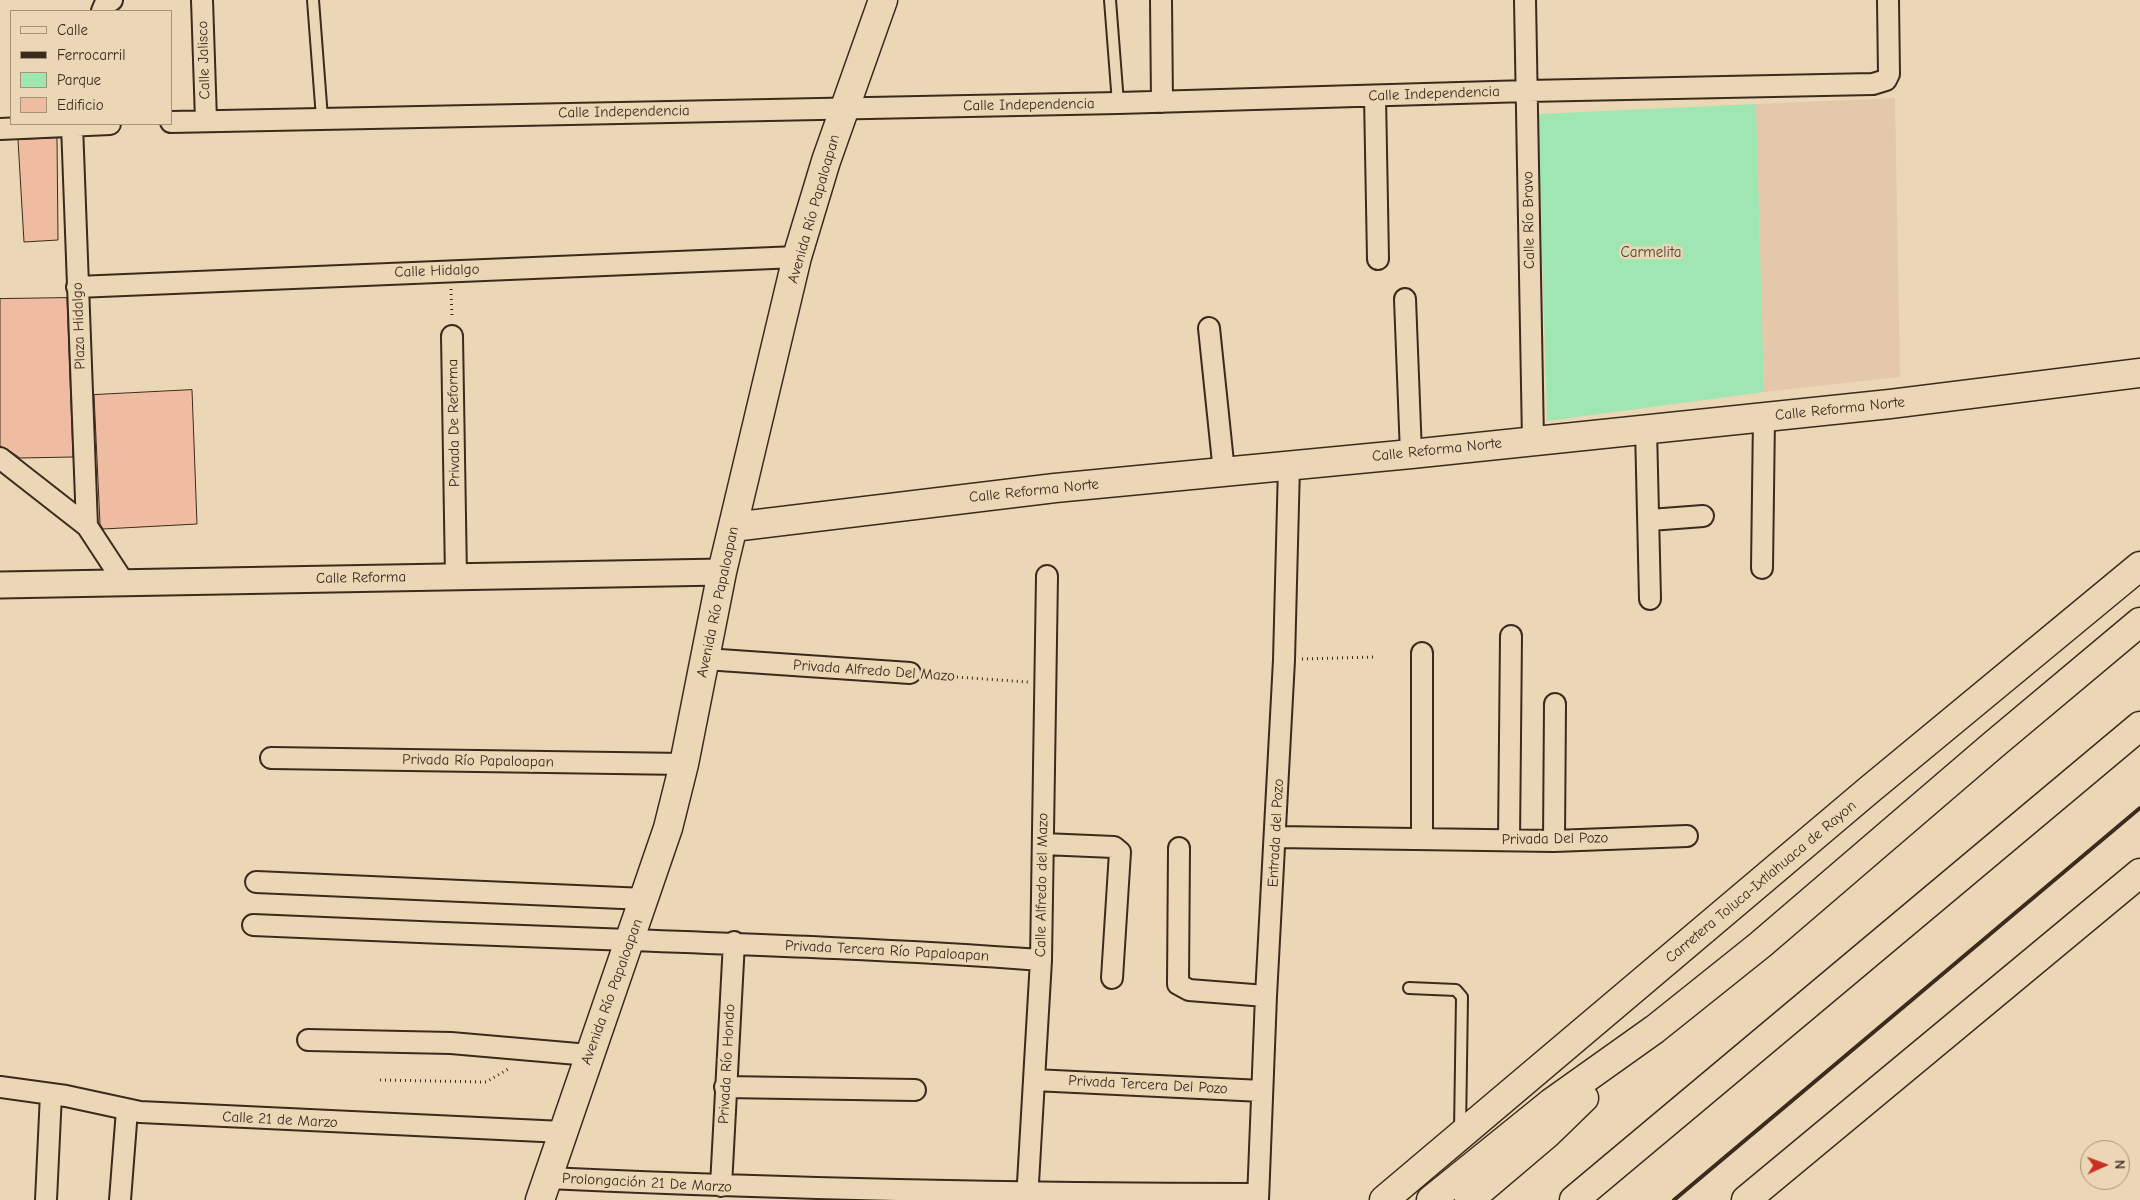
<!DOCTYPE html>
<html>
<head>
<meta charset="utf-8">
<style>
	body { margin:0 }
	#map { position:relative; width:2140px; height:1200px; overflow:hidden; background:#ebd7b5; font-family:"Comic Neue",sans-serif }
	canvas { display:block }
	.legend { position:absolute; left:10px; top:10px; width:162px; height:115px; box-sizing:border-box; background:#ebd7b5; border:1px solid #a59279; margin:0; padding:6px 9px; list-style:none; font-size:15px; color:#3b2a1e }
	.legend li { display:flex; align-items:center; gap:10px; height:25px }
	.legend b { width:25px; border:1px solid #a59279 }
	.north { position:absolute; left:2080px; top:1140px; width:50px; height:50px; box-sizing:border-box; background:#ebd7b5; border:1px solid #a59279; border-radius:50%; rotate:88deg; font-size:14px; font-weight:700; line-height:20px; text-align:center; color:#3b2a1e }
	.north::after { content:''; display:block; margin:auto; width:18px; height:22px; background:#c8321e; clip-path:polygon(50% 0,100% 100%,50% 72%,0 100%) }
</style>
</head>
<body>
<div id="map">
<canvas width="2140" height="1200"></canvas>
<ul class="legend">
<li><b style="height:6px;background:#ebd7b5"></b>Calle</li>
<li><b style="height:6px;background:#3b2a1e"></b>Ferrocarril</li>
<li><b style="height:14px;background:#a0e6b2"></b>Parque</li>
<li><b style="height:14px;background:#efbca1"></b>Edificio</li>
</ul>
<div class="north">N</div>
</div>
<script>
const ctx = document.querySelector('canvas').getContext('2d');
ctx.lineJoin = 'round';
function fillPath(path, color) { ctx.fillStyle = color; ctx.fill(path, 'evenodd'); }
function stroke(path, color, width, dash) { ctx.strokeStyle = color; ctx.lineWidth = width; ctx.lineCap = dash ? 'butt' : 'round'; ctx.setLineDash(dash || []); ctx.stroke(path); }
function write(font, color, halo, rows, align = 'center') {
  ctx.font = font + ' "Comic Neue",sans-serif'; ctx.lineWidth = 5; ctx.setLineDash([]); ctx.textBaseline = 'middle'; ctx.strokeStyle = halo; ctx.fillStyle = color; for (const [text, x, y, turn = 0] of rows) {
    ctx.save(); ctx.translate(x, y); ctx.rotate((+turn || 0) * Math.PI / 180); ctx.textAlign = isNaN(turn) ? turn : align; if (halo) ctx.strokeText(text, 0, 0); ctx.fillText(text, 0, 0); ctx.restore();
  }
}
const built = new Path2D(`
	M 1895,98 L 1900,377 L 1764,392 L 1756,104 Z`);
const green = new Path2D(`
	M 1756,104 L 1764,392 L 1547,421 L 1538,114 Z`);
const building = new Path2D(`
	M 57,138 L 58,240 L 24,242 L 18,140 Z
	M 67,298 L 73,457 L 20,458 L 7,449 L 0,446 L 0,299 Z
	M 192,390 L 197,524 L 103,529 L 100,524 L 94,395 Z`);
const path = new Path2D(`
	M 451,289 L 452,318
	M 1302,659 L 1373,657
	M 927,675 L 1028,682
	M 380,1080 L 486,1082 L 510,1068`);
const service = new Path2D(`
	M 313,0 L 322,118
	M 1110,0 L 1118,103
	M 1409,988 L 1456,990 L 1462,997 L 1460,1131`);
const minor = new Path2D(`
	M 202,0 L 206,120
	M 1161,0 L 1162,102
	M 1525,0 L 1533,440
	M 102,11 L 105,4 L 112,0
	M 1375,96 L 1378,259
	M 171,122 L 1118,103 L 1527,91 L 1873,84 L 1886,80 L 1889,74 L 1888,0
	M 72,125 L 87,526
	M 0,129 L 110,124
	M 77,287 L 797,257
	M 1405,299 L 1411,454
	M 1209,328 L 1224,472
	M 452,336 L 456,577
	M 1646,429 L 1650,599
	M 0,458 L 87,526 L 123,581
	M 1650,520 L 1703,516
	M 1762,568 L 1764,417
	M 1422,653 L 1422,839
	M 705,659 L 910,673
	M 271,758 L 684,764
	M 1276,837 L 1554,841 L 1687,836
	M 1509,840 L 1511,636
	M 1554,841 L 1555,704
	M 1043,844 L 1114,847 L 1120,852 L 1112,978
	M 1179,848 L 1178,984 L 1189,990 L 1266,996
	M 256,882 L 645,899
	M 253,925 C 378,930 504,936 629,940 C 767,945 903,950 1041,960
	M 308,1040 L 451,1043 L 589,1055
	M 1034,1080 L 1262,1091
	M 0,1087 L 66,1096 L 140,1112 L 563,1132
	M 725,1087 L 915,1090
	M 547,1178 C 784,1189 1021,1194 1258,1194
	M 721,1186 L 734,942
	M 46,1200 L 51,1094
	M 120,1200 L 127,1110
	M 1027,1200 L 1041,960 L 1047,576
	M 1258,1200 L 1266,996 L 1284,660 L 1289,466`);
const tertiary = new Path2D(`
	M 0,585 L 722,572`);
const secondary = new Path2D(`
	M 733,527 L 1055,488 L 1411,454 L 1890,404 L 2140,373
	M 540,1200 L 668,828 L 684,764 L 722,572 L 797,257 L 826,161 L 883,0`);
const primary = new Path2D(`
	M 1384,1200 L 1869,790 L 2140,566
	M 1746,1200 L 2140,873`);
const trunk = new Path2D(`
	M 1431,1200 L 1551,1103 L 1655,1029 L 1760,945 L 1992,746 L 2140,622
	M 1469,1200 L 1548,1133 L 1584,1098
	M 1574,1200 L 2140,726`);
const rail = new Path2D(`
	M 1674,1200 L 2140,808`);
const streetNames = [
	["Calle Jalisco",204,60,-92],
	["Calle Independencia",1434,94,-2],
	["Calle Independencia",1029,105,-1],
	["Calle Independencia",624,112,-1],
	["Avenida Río Papaloapan",814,209,-74],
	["Calle Río Bravo",1529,220,-91],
	["Calle Hidalgo",437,271,-2],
	["Plaza Hidalgo",79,326,-92],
	["Calle Reforma Norte",1840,409,-6],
	["Privada De Reforma",454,423,-91],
	["Calle Reforma Norte",1437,450,-6],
	["Calle Reforma Norte",1034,491,-6],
	["Calle Reforma",361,578,-1],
	["Avenida Río Papaloapan",718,602,-78],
	["Privada Alfredo Del Mazo",874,671,4],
	["Privada Río Papaloapan",478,761,1],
	["Entrada del Pozo",1276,833,-87],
	["Privada Del Pozo",1555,839,-1],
	["Carretera Toluca-Ixtlahuaca de Rayon",1761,882,-40],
	["Calle Alfredo del Mazo",1042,885,-89],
	["Privada Tercera Río Papaloapan",887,951,3],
	["Avenida Río Papaloapan",612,992,-70],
	["Privada Río Hondo",727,1064,-87],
	["Privada Tercera Del Pozo",1148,1085,3],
	["Calle 21 de Marzo",280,1120,3],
	["Prolongación 21 De Marzo",647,1183,3]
];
const parkNames = [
	["Carmelita",1651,253]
];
fillPath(built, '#e5c8a9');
fillPath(green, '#a0e6b2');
fillPath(building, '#efbca1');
stroke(building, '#3b2a1e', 1);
stroke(service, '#3b2a1e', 14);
stroke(minor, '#3b2a1e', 24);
stroke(tertiary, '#3b2a1e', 29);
stroke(secondary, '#3b2a1e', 31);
stroke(primary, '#3b2a1e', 31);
stroke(trunk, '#3b2a1e', 31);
stroke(path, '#3b2a1e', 3, [1, 4]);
stroke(service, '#ebd7b5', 10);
stroke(minor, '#ebd7b5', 20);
stroke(tertiary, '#ebd7b5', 25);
stroke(secondary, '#ebd7b5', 28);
stroke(primary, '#ebd7b5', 28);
stroke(trunk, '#ebd7b5', 28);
stroke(rail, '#3b2a1e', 4);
write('15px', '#3b2a1e', '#ebd7b5', streetNames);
write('15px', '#4a4634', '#ebd7b5', parkNames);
</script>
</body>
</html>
